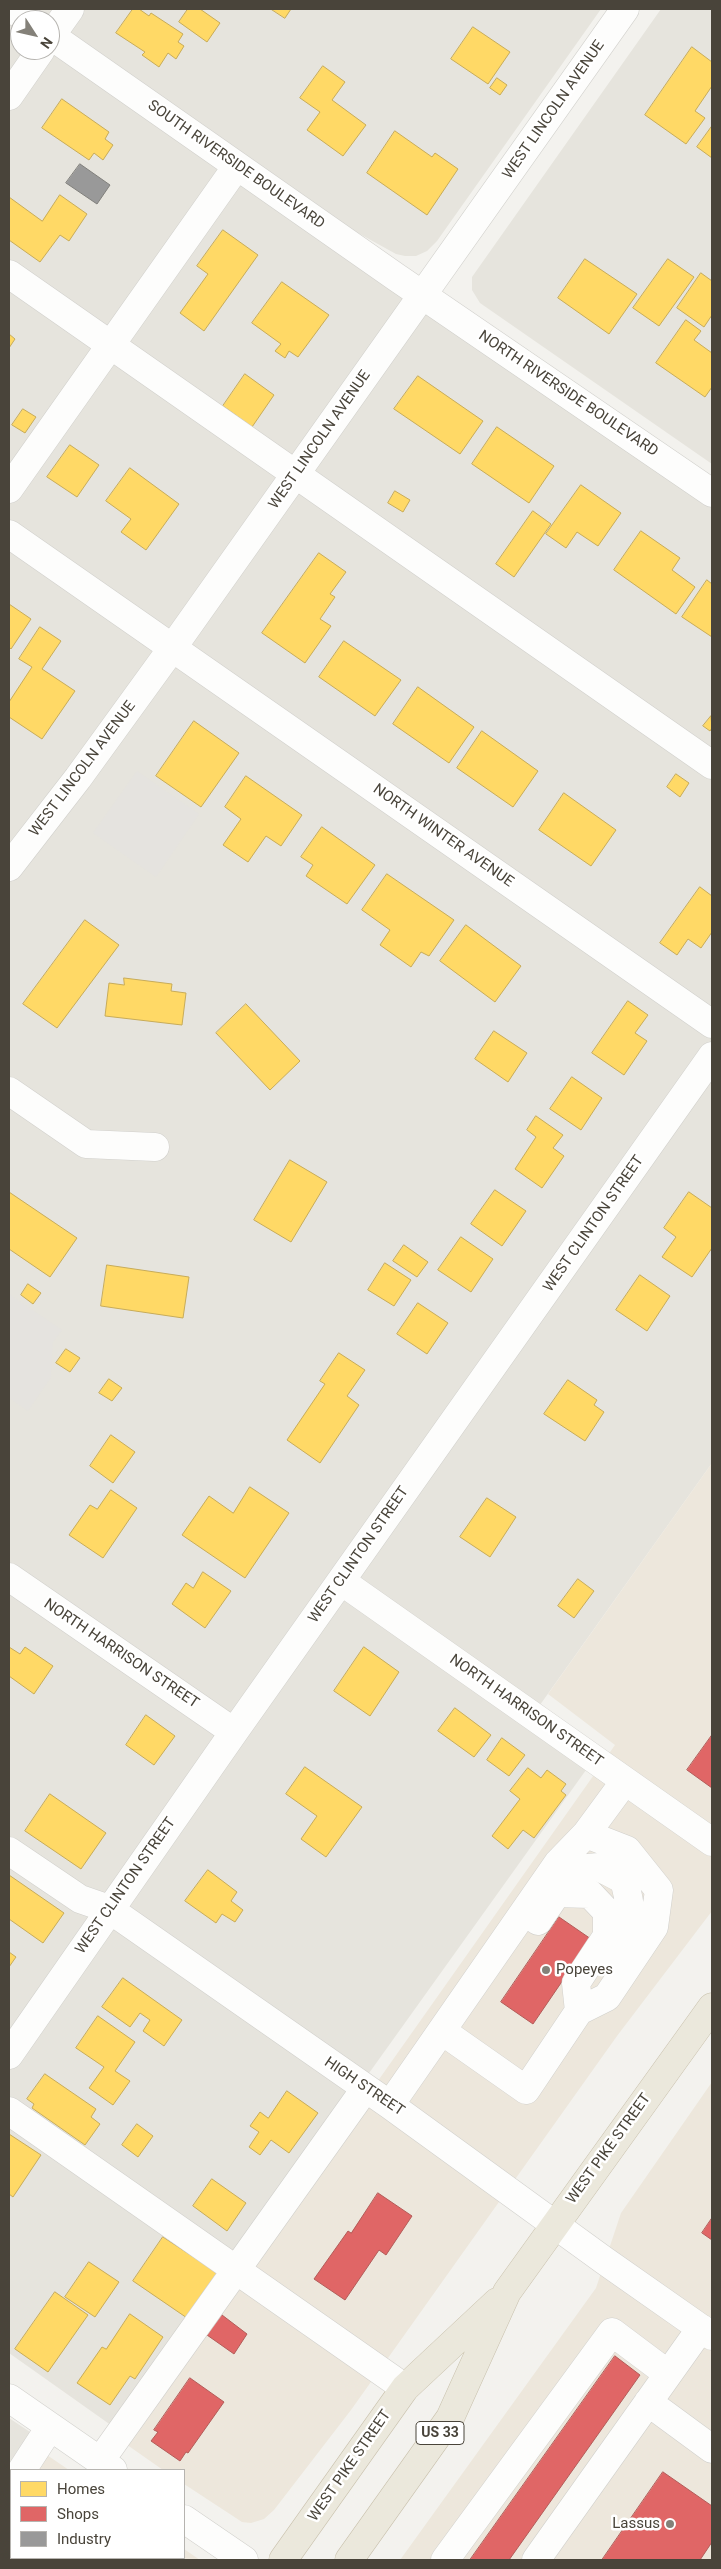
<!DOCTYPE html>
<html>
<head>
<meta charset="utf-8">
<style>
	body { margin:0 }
	#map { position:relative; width:721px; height:2569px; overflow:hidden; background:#f3f2ee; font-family:Roboto,sans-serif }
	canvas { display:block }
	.frame { position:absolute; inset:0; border:10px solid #49443a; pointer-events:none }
	.legend { position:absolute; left:10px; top:2469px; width:175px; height:90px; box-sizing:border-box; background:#fff; border:1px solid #b6b4b0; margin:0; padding:6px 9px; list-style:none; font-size:15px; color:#49443a }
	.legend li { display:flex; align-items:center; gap:10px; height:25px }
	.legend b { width:25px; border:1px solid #b6b4b0 }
	.north { position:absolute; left:10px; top:10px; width:50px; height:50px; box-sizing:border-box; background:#fff; border:1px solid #b6b4b0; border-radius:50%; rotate:125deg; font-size:14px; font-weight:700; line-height:20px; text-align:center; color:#49443a }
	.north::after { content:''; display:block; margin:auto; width:18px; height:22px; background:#848179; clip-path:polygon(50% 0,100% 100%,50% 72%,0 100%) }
</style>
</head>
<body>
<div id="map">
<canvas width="721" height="2569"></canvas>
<div class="frame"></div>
<ul class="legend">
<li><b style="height:14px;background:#ffd966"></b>Homes</li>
<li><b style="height:14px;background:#e06666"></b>Shops</li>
<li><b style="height:14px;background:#999"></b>Industry</li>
</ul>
<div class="north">N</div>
</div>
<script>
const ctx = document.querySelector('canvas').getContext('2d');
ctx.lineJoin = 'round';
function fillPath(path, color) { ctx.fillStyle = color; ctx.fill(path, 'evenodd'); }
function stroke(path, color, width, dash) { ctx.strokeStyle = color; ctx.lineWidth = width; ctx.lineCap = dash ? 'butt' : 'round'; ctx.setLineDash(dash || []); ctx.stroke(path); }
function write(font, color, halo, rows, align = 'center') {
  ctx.font = font + ' Roboto,sans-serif'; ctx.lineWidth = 5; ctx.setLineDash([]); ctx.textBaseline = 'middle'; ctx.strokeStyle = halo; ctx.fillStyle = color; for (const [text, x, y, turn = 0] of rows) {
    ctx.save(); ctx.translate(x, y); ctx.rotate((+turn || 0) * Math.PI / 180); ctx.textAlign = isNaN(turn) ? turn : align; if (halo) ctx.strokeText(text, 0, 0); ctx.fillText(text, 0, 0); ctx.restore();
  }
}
const residential = new Path2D(`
	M 9,9 L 20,20 L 20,50 L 50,50 L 712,495 L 712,1463 L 525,1726 L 586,1770 L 115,2428 L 9,2353 Z
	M 13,9 L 601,9 L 437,241 L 427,251 L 416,256 L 405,256 L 396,254 L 237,166 L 50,20 L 29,20 Z
	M 661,9 L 712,9 L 712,464 L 480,303 L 472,290 L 472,277 Z
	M 9,2418 L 33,2434 L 11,2470 L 11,2502 L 9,2506 Z`);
const commercial = new Path2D(`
	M 712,1463 L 712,1911 L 617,2036 L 351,2410 L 274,2510 L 264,2519 L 251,2523 L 242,2522 L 184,2484 L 184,2470 L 163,2470 L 123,2442 L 615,1745 L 548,1694 Z
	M 712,2082 L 712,2560 L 400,2560 L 596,2288 L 621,2213 Z
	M 44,2453 L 69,2470 L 33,2470 Z
	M 11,2502 L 11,2558 L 184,2558 L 184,2549 L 200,2560 L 9,2560 L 9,2506 Z`);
const parking = new Path2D(`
	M 137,771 L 199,814 L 156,877 L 93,833 Z
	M 9,1294 L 62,1330 L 53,1342 L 51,1377 L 28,1411 L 9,1398 Z`);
const homes = new Path2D(`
	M 133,9 L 139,9 L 149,16 L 151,13 L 183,34 L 178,42 L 184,46 L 176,59 L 168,53 L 159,67 L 142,55 L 145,52 L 116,33 Z
	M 188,9 L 200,9 L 220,23 L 207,42 L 179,22 Z
	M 271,9 L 291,9 L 285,18 Z
	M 473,27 L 510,52 L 488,84 L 451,59 Z
	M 692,47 L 712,62 L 712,86 L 695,111 L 705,118 L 686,144 L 645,115 Z
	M 323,66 L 345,82 L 332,100 L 366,125 L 343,156 L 307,130 L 320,112 L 300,98 Z
	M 497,78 L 507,85 L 500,95 L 490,88 Z
	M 62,99 L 109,132 L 105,139 L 113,145 L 103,160 L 94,153 L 89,160 L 42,128 Z
	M 712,126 L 712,158 L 697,147 Z
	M 395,131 L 432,157 L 435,153 L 458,169 L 427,215 L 367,173 Z
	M 60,195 L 87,214 L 69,241 L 60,235 L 40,262 L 9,240 L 9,197 L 42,221 Z
	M 223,230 L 258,255 L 204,331 L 180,313 L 208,274 L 197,266 Z
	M 585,259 L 637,294 L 609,334 L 558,298 Z
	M 668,259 L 694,277 L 659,326 L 633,308 Z
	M 701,273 L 712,281 L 712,315 L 704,327 L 677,308 Z
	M 282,282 L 329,315 L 298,357 L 289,351 L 285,358 L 275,351 L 281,344 L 252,323 Z
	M 686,320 L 701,331 L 694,340 L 712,353 L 712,387 L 705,397 L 656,363 Z
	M 9,334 L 15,339 L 9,348 Z
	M 245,374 L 274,395 L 252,427 L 223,406 Z
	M 418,376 L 483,421 L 460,454 L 394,409 Z
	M 23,409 L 36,417 L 25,433 L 12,425 Z
	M 497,427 L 554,466 L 529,503 L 472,464 Z
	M 70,445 L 99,465 L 77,497 L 47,477 Z
	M 130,468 L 179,504 L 146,550 L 121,532 L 131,519 L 106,501 Z
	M 581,485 L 621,513 L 598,546 L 577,532 L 566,548 L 546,534 Z
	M 395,491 L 410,500 L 403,512 L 388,503 Z
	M 533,511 L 551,524 L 514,577 L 496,564 Z
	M 641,531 L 680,558 L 672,570 L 695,587 L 676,614 L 614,570 Z
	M 319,553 L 346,572 L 330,594 L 335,597 L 320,619 L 331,626 L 305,663 L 262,633 Z
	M 707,580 L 712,584 L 712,637 L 682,617 Z
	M 9,604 L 31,619 L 11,649 L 9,647 Z
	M 40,627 L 61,641 L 42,669 L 75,691 L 42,739 L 9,717 L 9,702 L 32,667 L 19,659 Z
	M 344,641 L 401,680 L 375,716 L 319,677 Z
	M 418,687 L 474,727 L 449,763 L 393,724 Z
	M 711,716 L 712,728 L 710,731 L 703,726 Z
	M 194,721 L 239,753 L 201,807 L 156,776 Z
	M 482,731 L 538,771 L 513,807 L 457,768 Z
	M 676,774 L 689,783 L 680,797 L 667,787 Z
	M 246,776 L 302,815 L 281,846 L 266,836 L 248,862 L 223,845 L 241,819 L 225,807 Z
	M 564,793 L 616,830 L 591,866 L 539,830 Z
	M 322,827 L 375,865 L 347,904 L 306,876 L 313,865 L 301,857 Z
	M 387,874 L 454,920 L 429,956 L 421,952 L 411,967 L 380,945 L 390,930 L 362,910 Z
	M 700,887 L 712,896 L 712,932 L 701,948 L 688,939 L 677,955 L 660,943 Z
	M 85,920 L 119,945 L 57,1028 L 23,1004 Z
	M 466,925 L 521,966 L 495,1002 L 440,961 Z
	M 124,978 L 172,984 L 171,991 L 186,993 L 182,1025 L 105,1016 L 109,983 L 124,985 Z
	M 628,1001 L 648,1015 L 635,1033 L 647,1041 L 624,1075 L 592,1053 Z
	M 246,1004 L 300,1061 L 270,1090 L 216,1033 Z
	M 494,1031 L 527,1053 L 508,1082 L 475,1059 Z
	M 572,1077 L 602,1098 L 581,1130 L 550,1109 Z
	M 536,1116 L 563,1135 L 553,1148 L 564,1156 L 542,1188 L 515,1169 L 536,1137 L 527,1130 Z
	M 290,1160 L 327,1182 L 291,1242 L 254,1220 Z
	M 495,1190 L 526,1211 L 502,1246 L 471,1224 Z
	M 9,1192 L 77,1238 L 50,1277 L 9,1249 Z
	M 689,1192 L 712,1208 L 712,1248 L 692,1277 L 662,1257 L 676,1237 L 664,1228 Z
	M 461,1237 L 493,1259 L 471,1292 L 438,1270 Z
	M 404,1245 L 428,1262 L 417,1277 L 393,1261 Z
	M 385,1263 L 411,1280 L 394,1306 L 368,1290 Z
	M 107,1265 L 189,1277 L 183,1318 L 101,1306 Z
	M 640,1275 L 670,1296 L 647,1331 L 616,1310 Z
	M 28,1284 L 41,1293 L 33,1304 L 21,1295 Z
	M 418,1303 L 448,1323 L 427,1354 L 397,1334 Z
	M 66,1349 L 80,1358 L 70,1372 L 56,1363 Z
	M 339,1353 L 365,1370 L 347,1396 L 359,1405 L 320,1463 L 287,1440 L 325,1384 L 320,1381 Z
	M 109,1379 L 122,1388 L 112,1401 L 99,1393 Z
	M 568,1380 L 597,1400 L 594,1405 L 604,1412 L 585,1441 L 544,1414 Z
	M 111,1435 L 135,1452 L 113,1483 L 90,1466 Z
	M 250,1487 L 289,1513 L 245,1578 L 182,1535 L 209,1496 L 233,1513 Z
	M 111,1490 L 137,1508 L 103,1558 L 69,1535 L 90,1505 L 97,1509 Z
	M 487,1498 L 516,1517 L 490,1557 L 460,1537 Z
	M 203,1572 L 231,1591 L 205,1628 L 172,1604 L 186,1583 L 193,1588 Z
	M 578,1579 L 594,1591 L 574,1618 L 558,1606 Z
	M 9,1647 L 20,1654 L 25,1647 L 53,1666 L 34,1694 L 9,1676 Z
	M 364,1647 L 399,1672 L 370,1716 L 334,1691 Z
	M 455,1708 L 491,1735 L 474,1757 L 438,1731 Z
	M 146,1715 L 175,1736 L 154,1765 L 126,1745 Z
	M 502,1738 L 525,1755 L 509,1776 L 487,1760 Z
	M 305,1767 L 362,1807 L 326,1857 L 301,1839 L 317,1816 L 286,1794 Z
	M 528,1768 L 541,1778 L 547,1770 L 566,1784 L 561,1791 L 566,1795 L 534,1838 L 523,1830 L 508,1849 L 492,1836 L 520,1799 L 510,1791 Z
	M 50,1794 L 106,1833 L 81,1869 L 25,1831 Z
	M 208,1870 L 237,1892 L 231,1901 L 243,1910 L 235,1922 L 222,1914 L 216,1923 L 185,1901 Z
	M 9,1875 L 64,1913 L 43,1943 L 9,1919 Z
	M 9,1952 L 16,1957 L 9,1967 Z
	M 123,1978 L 182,2020 L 164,2046 L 143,2031 L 150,2020 L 140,2013 L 130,2027 L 102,2007 Z
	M 98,2016 L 135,2042 L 115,2071 L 130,2081 L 113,2105 L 89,2088 L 104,2067 L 76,2048 Z
	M 45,2074 L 96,2109 L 91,2117 L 100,2124 L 85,2145 L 32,2108 L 34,2104 L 27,2099 Z
	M 287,2091 L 318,2113 L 289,2153 L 271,2140 L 260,2155 L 249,2147 L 259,2132 L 250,2126 L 260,2112 L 268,2118 Z
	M 137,2124 L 153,2136 L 138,2157 L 122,2145 Z
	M 9,2134 L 41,2155 L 13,2197 L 9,2194 Z
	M 212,2179 L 246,2203 L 227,2231 L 193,2206 Z
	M 163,2237 L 221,2275 L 190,2320 L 133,2281 Z
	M 89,2262 L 119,2282 L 95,2317 L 65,2297 Z
	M 55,2292 L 88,2315 L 48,2372 L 15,2349 Z
	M 130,2314 L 163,2337 L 135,2379 L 130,2376 L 110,2405 L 77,2383 L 102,2347 L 106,2349 Z`);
const shops = new Path2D(`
	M 712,1735 L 712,1788 L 687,1770 Z
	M 559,1917 L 591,1939 L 533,2024 L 501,2002 Z
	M 378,2193 L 412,2216 L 386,2255 L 379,2250 L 345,2300 L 314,2279 L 348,2231 L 351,2233 Z
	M 712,2218 L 712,2240 L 702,2233 Z
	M 222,2315 L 247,2334 L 234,2354 L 207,2335 Z
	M 615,2356 L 640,2375 L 509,2560 L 470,2560 Z
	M 190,2378 L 224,2402 L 188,2453 L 186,2452 L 180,2461 L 151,2441 L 158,2432 L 154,2430 Z
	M 663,2472 L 712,2506 L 712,2542 L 700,2560 L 602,2560 Z
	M 94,2558 L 151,2558 L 155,2560 L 93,2560 Z`);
const industry = new Path2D(`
	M 80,164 L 110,185 L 97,204 L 66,183 Z`);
const minor = new Path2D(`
	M 12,9 L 29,20
	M 50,35 L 396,277 L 712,493
	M 50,37 L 70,9
	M 9,96 L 41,50
	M 9,274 L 712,765
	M 9,489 L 237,166
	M 9,534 L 712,1024
	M 9,867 L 78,778 L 173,647 L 625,9
	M 9,1091 L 86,1144 L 155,1147
	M 9,1577 L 234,1732
	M 341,1581 L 712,1842
	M 586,1834 L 625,1781
	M 9,1851 L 80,1899 L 109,1909 L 390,2105 L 605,2261 L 712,2336
	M 557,1893 L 578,1869 L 599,1867 L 624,1880 C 635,1920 632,1927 610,1960
	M 538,1921 L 557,1893 L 590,1894 L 607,1912 L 607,1936 L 576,1983 L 579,2011
	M 9,2055 L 234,1732 L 712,1056
	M 390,2105 L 558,1863 L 586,1834 L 627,1850 L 659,1890 L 654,1927 L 607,1997 L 579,2011 L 526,2090 L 442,2031
	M 9,2111 L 405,2388
	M 9,2398 L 113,2470
	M 648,2402 L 712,2449
	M 100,2461 L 365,2089
	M 22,2470 L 50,2427
	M 184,2519 L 244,2560
	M 445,2560 L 612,2332 L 668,2374
	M 536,2560 L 701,2328`);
const highway = new Path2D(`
	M 283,2560 L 405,2388 L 497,2302
	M 349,2560 L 450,2418 L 507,2292 L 712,2007`);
const markers = [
	[546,1970,5,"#848179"],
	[670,2524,5,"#848179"]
];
const shields = [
	[440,2433,48]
];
const shieldNames = [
	["US 33",440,2433]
];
const streetNames = [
	["WEST LINCOLN AVENUE",554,110,-55],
	["SOUTH RIVERSIDE BOULEVARD",236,165,35],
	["NORTH RIVERSIDE BOULEVARD",568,394,34],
	["WEST LINCOLN AVENUE",320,440,-55],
	["WEST LINCOLN AVENUE",83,769,-53],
	["NORTH WINTER AVENUE",443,836,35],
	["WEST CLINTON STREET",594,1224,-55],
	["WEST CLINTON STREET",359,1555,-55],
	["NORTH HARRISON STREET",121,1654,34],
	["NORTH HARRISON STREET",526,1711,35],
	["WEST CLINTON STREET",126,1886,-55],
	["HIGH STREET",364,2087,34],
	["WEST PIKE STREET",609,2149,-54],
	["WEST PIKE STREET",350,2466,-55]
];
const poiNames = [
	["Popeyes",556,1970],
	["Lassus",660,2524,"right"]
];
fillPath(residential, '#e6e4dd');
fillPath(commercial, '#ede7dc');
fillPath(parking, '#e5e3df');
fillPath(homes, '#ffd966');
stroke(homes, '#c8ac59', 1);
fillPath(shops, '#e06666');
stroke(shops, '#b35c59', 1);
fillPath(industry, '#999');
stroke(industry, '#81807c', 1);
stroke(minor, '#d1d0cc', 29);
stroke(highway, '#c8c0ac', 29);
stroke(minor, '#fdfdfc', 28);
stroke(highway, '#ebe8dc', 28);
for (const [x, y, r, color] of markers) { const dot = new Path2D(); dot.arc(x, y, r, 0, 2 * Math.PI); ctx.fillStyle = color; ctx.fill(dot); stroke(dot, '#fff', 2); }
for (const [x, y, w] of shields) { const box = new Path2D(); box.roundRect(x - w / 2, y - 11.5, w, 23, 4); ctx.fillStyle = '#fff'; ctx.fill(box); stroke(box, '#49443a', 1); }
write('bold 14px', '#49443a', null, shieldNames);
write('15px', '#49443a', '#fff', streetNames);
write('15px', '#49443a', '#fff', poiNames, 'left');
</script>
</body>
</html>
